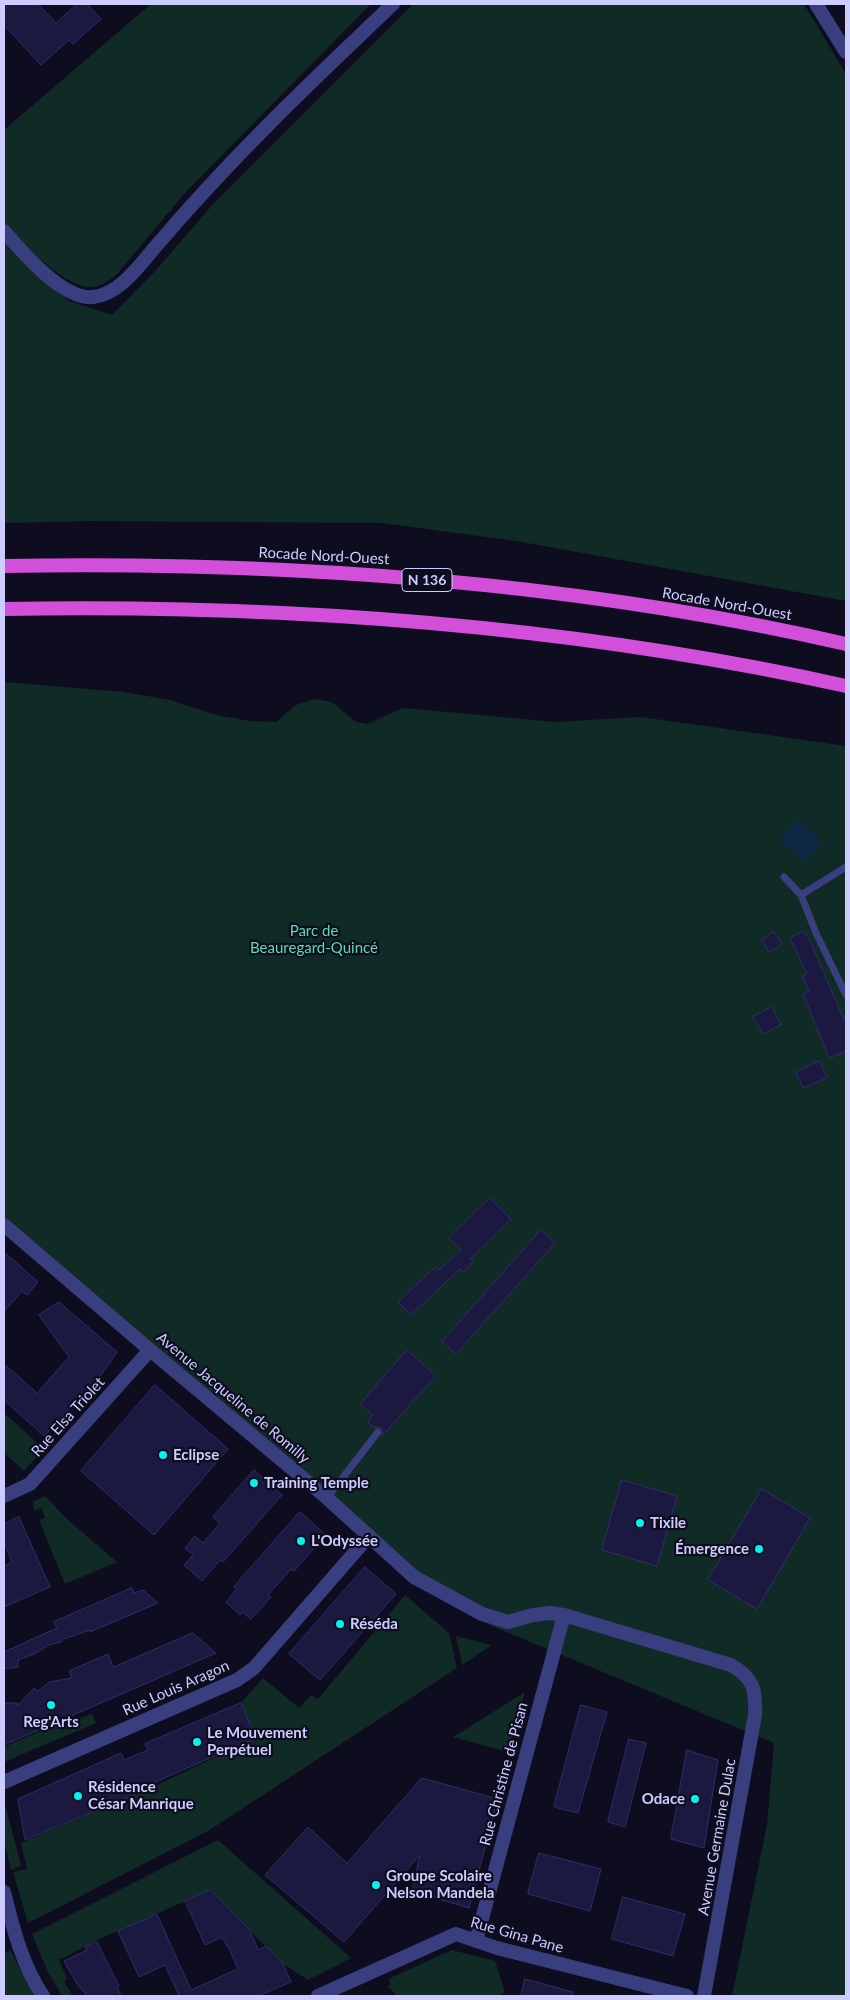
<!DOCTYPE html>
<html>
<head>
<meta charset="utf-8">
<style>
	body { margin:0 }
	#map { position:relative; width:850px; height:2000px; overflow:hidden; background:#0e0d20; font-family:Lato,sans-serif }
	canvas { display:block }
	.frame { position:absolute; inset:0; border:5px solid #cccdfe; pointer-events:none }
</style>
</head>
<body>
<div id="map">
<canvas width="850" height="2000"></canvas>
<div class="frame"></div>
</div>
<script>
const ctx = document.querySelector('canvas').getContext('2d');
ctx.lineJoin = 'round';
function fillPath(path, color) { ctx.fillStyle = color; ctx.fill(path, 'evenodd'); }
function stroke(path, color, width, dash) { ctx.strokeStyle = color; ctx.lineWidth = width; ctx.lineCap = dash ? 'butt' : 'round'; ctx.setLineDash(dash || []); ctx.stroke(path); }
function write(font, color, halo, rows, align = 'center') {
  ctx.font = font + ' Lato,sans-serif'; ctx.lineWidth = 4.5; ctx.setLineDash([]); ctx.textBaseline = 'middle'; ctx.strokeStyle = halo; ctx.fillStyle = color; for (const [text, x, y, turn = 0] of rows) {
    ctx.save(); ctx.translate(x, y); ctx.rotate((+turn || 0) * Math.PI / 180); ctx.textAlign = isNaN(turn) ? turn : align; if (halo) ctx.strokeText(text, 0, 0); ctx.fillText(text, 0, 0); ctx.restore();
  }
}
const green = new Path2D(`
	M 151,4 L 371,4 L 184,194 L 118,273 C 110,280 101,287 91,287 C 66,288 19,241 4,223 L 4,130 Z
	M 413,4 L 804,4 L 846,74 L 846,601 L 516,541 L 382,523 L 92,521 L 4,523 L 4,241 L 24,263 L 69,301 L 112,315 L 157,269 L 214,203 Z
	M 4,682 L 124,692 L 170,700 L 216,715 L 250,721 L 276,722 L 296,705 L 315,699 L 332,702 L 356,722 L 367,724 L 403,708 L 555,722 L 641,717 L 846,746 L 846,1996 L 732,1996 L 767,1825 L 774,1743 L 492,1626 L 369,1541 L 4,1226 Z
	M 4,1413 L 44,1449 L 24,1471 L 4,1453 Z
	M 45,1496 L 68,1520 L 117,1562 L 65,1584 L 39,1520 L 45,1518 L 41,1508 L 34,1511 L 33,1502 Z
	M 405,1595 L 449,1633 L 457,1668 L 208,1831 L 28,1923 L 13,1872 L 27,1869 L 21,1843 L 157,1785 L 256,1738 L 241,1703 L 263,1678 L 299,1708 L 311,1695 L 318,1699 Z
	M 456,1636 L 492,1645 L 462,1665 Z
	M 525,1692 L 508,1752 L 453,1737 Z
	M 92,1714 L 96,1723 L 4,1762 L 4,1747 L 72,1717 L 75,1720 Z
	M 4,1800 L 21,1866 L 11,1870 L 4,1840 Z
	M 218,1840 L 351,1958 L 308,1980 L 283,1964 L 210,1890 L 118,1931 L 109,1934 L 59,1960 L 67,1979 L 64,1982 L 73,1996 L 62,1996 L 48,1972 L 32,1934 Z
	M 10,1950 L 35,1996 L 6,1996 L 4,1992 L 4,1954 Z
	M 452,1950 L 495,1961 L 505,1992 L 500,1996 L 397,1996 L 388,1986 L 391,1984 L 388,1979 Z`);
const water = new Path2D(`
	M 797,819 L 823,841 L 804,862 L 779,840 Z`);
const building = new Path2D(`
	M 4,4 L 38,4 L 56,23 L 77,4 L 87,4 L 101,19 L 73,44 L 69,40 L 41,65 L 4,25 Z
	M 804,931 L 806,936 L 808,936 L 846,1024 L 846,1051 L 829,1058 L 803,994 L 809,991 L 802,976 L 807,974 L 790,938 Z
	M 774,932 L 782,944 L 769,952 L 762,940 Z
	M 772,1007 L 781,1025 L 763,1034 L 753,1017 Z
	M 820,1061 L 827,1078 L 803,1088 L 796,1072 Z
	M 490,1198 L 511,1219 L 470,1259 L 473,1262 L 463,1272 L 460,1269 L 411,1315 L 398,1302 L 435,1267 L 439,1270 L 461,1250 L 449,1238 Z
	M 541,1230 L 555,1243 L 456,1354 L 442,1342 Z
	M 4,1252 L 38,1282 L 27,1295 L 22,1291 L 4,1312 Z
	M 59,1302 L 117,1352 L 99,1378 L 44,1436 L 4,1400 L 4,1364 L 37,1393 L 69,1357 L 39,1315 Z
	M 407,1350 L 436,1376 L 382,1436 L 383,1432 L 382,1428 L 378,1427 L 374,1428 L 368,1422 L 373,1415 L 361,1404 Z
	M 155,1385 L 228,1449 L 154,1535 L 81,1471 Z
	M 254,1470 L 282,1495 L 223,1562 L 220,1560 L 202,1581 L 184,1565 L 193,1555 L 185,1548 L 195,1536 L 203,1543 L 220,1523 L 213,1517 Z
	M 622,1480 L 677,1496 L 657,1566 L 602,1550 Z
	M 762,1489 L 810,1518 L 757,1609 L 708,1580 Z
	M 300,1512 L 326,1535 L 294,1571 L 291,1569 L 268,1595 L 271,1597 L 251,1619 L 242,1612 L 240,1615 L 226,1602 L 237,1589 L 234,1587 Z
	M 19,1517 L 50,1587 L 4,1607 L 4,1566 L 12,1562 L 4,1543 L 4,1524 Z
	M 365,1567 L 396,1594 L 320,1680 L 289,1654 Z
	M 132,1588 L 134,1593 L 143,1590 L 158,1603 L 90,1632 L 90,1630 L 64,1639 L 61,1642 L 49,1645 L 34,1654 L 18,1660 L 18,1667 L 4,1669 L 4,1652 L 57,1628 L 54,1622 Z
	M 193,1633 L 216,1653 L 4,1745 L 4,1703 L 17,1703 L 17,1706 L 34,1688 L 38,1691 L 49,1682 L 72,1678 L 69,1671 L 108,1654 L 113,1667 Z
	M 241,1703 L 256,1738 L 137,1790 L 138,1793 L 25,1840 L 18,1799 L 121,1753 L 124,1760 L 148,1750 L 145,1744 Z
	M 581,1705 L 607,1712 L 578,1813 L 554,1807 Z
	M 629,1739 L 646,1743 L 625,1827 L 608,1822 Z
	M 687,1750 L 718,1760 L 704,1848 L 671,1839 Z
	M 422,1778 L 498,1799 L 469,1908 L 412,1891 L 420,1855 L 344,1942 L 265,1875 L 308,1827 L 347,1863 Z
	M 539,1853 L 601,1869 L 590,1911 L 528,1894 Z
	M 211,1890 L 250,1930 L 258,1950 L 266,1946 L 283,1964 L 291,1982 L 258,1996 L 177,1996 L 179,1995 L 165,1965 L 139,1977 L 118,1931 L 157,1914 L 191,1990 L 238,1969 L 228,1946 L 227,1946 L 222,1937 L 205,1945 L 185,1901 Z
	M 623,1897 L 685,1914 L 673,1956 L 612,1939 Z
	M 97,1942 L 119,1986 L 117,1987 L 121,1996 L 87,1996 L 77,1984 L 64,1961 L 87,1950 L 85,1947 Z
	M 525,1979 L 573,1992 L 572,1996 L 521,1996 Z`);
const service = new Path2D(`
	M 784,877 L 801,895 L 816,933 L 846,995
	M 801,895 L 846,867
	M 327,1498 L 378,1432`);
const minor = new Path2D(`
	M 816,4 L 846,52
	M 4,231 C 22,252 63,300 93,297 C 123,294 145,257 164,237 C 235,154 314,79 393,4
	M 4,1225 L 150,1350 L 327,1498 L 414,1577 L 482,1614 L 508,1622 L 533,1615 L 550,1613 L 564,1615 L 731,1665 C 754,1678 756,1690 755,1715 L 704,1996
	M 4,1496 L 30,1484 L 150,1350
	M 4,1782 L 237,1680 L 254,1668 L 369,1536
	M 4,1892 C 13,1928 22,1965 43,1996
	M 476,1941 L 564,1615
	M 318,1996 L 456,1934 L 497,1948 L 687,1996`);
const trunk = new Path2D(`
	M 4,566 C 285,561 571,581 846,644
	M 4,609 C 286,604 570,625 846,686`);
const markers = [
	[163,1455,5,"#03f3ee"],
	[254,1483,5,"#03f3ee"],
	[640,1523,5,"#03f3ee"],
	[301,1541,5,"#03f3ee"],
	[759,1549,5,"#03f3ee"],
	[340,1624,5,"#03f3ee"],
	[51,1705,5,"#03f3ee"],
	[197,1742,5,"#03f3ee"],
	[78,1796,5,"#03f3ee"],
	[695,1799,5,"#03f3ee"],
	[376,1885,5,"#03f3ee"]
];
const shields = [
	[427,580,50]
];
const shieldNames = [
	["N 136",427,580]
];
const streetNames = [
	["Rocade Nord-Ouest",324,556,3],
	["Rocade Nord-Ouest",727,604,10],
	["Avenue Jacqueline de Romilly",233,1398,40],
	["Rue Elsa Triolet",68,1417,-48],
	["Rue Louis Aragon",176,1688,-24],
	["Rue Christine de Pisan",504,1774,-75],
	["Avenue Germaine Dulac",717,1837,-80],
	["Rue Gina Pane",517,1935,16]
];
const parkNames = [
	["Parc de",314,931],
	["Beauregard-Quincé",314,948]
];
const poiNames = [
	["Eclipse",173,1455],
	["Training Temple",264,1483],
	["Tixile",650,1523],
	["L'Odyssée",311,1541],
	["Émergence",749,1549,"right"],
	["Réséda",350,1624],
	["Reg'Arts",51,1722,"center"],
	["Le Mouvement",207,1733],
	["Perpétuel",207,1750],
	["Résidence",88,1787],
	["César Manrique",88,1804],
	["Odace",685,1799,"right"],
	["Groupe Scolaire",386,1876],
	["Nelson Mandela",386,1893]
];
fillPath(green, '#102a25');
fillPath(water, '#0d2944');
fillPath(building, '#1c1940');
stroke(building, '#302c6c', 1);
stroke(service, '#383e7e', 7);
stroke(minor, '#383e7e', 14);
stroke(trunk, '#d24fd9', 14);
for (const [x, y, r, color] of markers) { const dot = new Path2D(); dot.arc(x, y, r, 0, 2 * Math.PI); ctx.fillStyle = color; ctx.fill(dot); stroke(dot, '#0e0d20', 2); }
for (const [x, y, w] of shields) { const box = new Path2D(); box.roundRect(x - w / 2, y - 11.5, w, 23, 4); ctx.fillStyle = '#0e0d20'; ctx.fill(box); stroke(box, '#cccdfe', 1); }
write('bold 14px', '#cccdfe', null, shieldNames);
write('15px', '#cccdfe', '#0e0d20', streetNames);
write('15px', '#5addac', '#0e0d20', parkNames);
write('bold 15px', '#cccdfe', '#0e0d20', poiNames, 'left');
</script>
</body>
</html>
